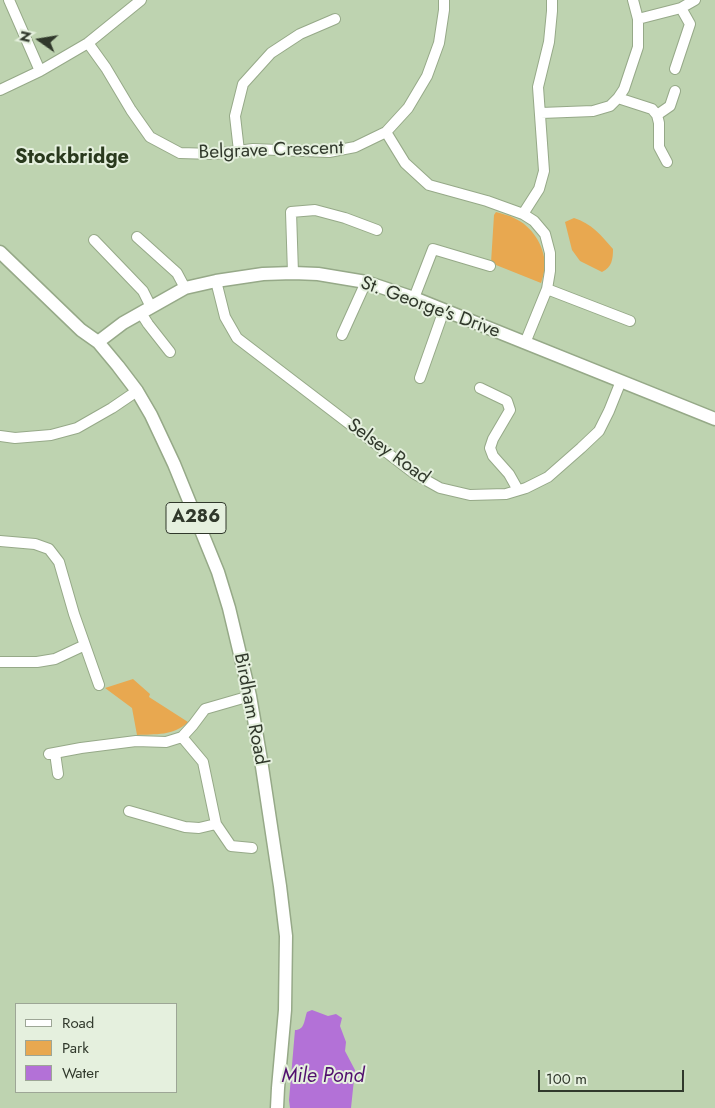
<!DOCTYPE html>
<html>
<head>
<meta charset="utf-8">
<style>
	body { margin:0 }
	#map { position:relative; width:715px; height:1108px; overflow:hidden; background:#bed3b0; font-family:Jost,sans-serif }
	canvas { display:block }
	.legend { position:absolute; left:15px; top:1003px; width:162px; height:90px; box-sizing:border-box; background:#e5f0de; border:1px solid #9da696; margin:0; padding:6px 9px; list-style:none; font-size:15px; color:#30382b }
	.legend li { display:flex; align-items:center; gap:10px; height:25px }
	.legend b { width:25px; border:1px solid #9da696 }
	.north { position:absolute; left:15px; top:15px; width:50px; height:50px; -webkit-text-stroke:4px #e5f0de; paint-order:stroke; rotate:283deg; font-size:14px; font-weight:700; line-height:20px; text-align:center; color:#30382b }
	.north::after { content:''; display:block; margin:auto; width:18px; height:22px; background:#30382b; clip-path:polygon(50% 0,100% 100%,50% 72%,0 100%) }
	.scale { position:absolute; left:538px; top:1070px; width:146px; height:22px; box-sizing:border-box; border:2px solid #30382b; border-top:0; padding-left:6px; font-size:15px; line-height:18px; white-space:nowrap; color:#30382b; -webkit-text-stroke:4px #e5f0de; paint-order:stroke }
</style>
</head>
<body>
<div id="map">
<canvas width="715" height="1108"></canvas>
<ul class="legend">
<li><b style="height:6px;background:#fff"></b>Road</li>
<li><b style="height:14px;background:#e8a850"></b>Park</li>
<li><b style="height:14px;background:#b371d7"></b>Water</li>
</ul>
<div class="north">N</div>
<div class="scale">100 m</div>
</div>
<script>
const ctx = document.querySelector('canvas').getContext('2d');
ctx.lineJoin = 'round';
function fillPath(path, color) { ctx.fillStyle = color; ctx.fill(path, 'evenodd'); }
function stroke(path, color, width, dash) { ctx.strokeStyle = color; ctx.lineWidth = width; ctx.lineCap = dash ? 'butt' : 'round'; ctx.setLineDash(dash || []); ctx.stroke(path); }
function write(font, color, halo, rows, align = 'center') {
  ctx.font = font + ' Jost,sans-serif'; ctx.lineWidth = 4; ctx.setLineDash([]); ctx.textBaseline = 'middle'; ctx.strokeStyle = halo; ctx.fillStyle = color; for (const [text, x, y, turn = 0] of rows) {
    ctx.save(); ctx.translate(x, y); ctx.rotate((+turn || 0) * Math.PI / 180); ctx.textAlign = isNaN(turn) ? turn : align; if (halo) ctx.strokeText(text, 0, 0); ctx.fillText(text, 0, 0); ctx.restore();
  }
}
const green = new Path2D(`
	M 496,212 C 502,214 509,215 514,218 C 532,226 544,245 545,264 C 545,270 543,277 541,283 L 491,263 L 494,215 Z
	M 574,218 C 591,223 602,236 613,249 C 613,259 612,267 602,272 L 580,261 L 572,250 L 565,222 Z
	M 133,679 L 150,694 L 149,697 L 188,722 C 174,736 155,734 137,735 L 132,708 L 105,688 Z`);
const water = new Path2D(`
	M 312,1010 L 328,1016 L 336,1014 L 342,1018 L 340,1026 L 346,1042 L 345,1051 L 355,1070 L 351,1108 L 290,1108 L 289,1100 L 295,1030 C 305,1030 304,1020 307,1012 Z`);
const minor = new Path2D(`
	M 9,0 L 40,71
	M 638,19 L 681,8 L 695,0
	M 88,43 L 106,68 L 131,110 L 150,137 L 180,153 L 214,154 L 253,149 L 329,152 L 355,147 L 386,132 L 408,108 L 427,76 L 439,43 L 444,10 L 444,0
	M 675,69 L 690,24 L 681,8
	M 0,90 L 40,71 L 88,43 L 141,0
	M 618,98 L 652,109 L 657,115 L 659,123 L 659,147 L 667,162
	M 541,113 L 593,111 L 610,106 L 618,98 L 624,89 L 638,47 L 638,19 L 633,0
	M 657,115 L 670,106 L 675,91
	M 386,132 L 405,163 L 429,185 L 487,201 L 523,214 L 534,221 L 545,234 L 550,253 L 550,271 L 547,289 L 525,343
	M 239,151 L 235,116 L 243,84 L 271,53 L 300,34 L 335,19
	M 523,214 L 539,189 L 544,171 L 538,87 L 549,42 L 552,11 L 552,0
	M 137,237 L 177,273 L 185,288
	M 94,240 L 143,291 L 151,307
	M 293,273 L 291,212 L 315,210 L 345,218 L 377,230
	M 216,281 L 225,317 L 237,338 L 415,474 L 440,488 L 470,495 L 506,494 L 526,488 L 548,477 L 581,448 L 599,431 L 609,411 L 621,381
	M 547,289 L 630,321
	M 414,298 L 433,249 L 490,266
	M 141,313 L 148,324 L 170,352
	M 342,335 L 366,282
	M 420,378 L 444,310
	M 480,388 L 507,401 L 510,410 L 493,439 L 490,448 L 493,456 L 509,474 L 518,490
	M 0,436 L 15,438 L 51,435 L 77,428 L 112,408 L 137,391
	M 0,541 L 35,544 L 49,549 L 59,562 L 74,614 L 99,685
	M 0,662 L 37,662 L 55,659 L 85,645
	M 55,753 L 58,774
	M 49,754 L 81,748 L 136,741 L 166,742 L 182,737 L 193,725 L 205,709 L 250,696
	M 129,811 L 185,827 L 199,828 L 216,824 L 203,762 L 182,737
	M 216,824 L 231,846 L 252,848`);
const major = new Path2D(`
	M 0,252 L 81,330 L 98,342 L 118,366 L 137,391 L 151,415 L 174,464 L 218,572 L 229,608 L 250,696 L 261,760 L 280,886 L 286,936 L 285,1010 L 278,1088 L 277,1108
	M 98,342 L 123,323 L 185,288 L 216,281 L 263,274 L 293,273 L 318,274 L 366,282 L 414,298 L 715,419`);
const shields = [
	[196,518,60]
];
const shieldNames = [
	["A286",196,518]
];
const streetNames = [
	["Belgrave Crescent",271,151,-2],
	["St. George's Drive",430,308,20],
	["Selsey Road",388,452,36],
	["Birdham Road",250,709,79]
];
const neighbourhoodNames = [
	["Stockbridge",72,158]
];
const waterNames = [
	["Mile Pond",323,1077]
];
fillPath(green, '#e8a850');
fillPath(water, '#b371d7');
stroke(minor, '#96a988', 12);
stroke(major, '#96a988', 15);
stroke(minor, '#fff', 10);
stroke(major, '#fff', 12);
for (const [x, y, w] of shields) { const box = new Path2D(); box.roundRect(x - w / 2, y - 15.5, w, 31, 4); ctx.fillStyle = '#e5f0de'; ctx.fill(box); stroke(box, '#30382b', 1); }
write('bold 18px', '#30382b', null, shieldNames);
write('19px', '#30382b', '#e5f0de', streetNames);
write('bold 20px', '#29391d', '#e5f0de', neighbourhoodNames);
write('italic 20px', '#52106f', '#e5f0de', waterNames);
</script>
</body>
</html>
